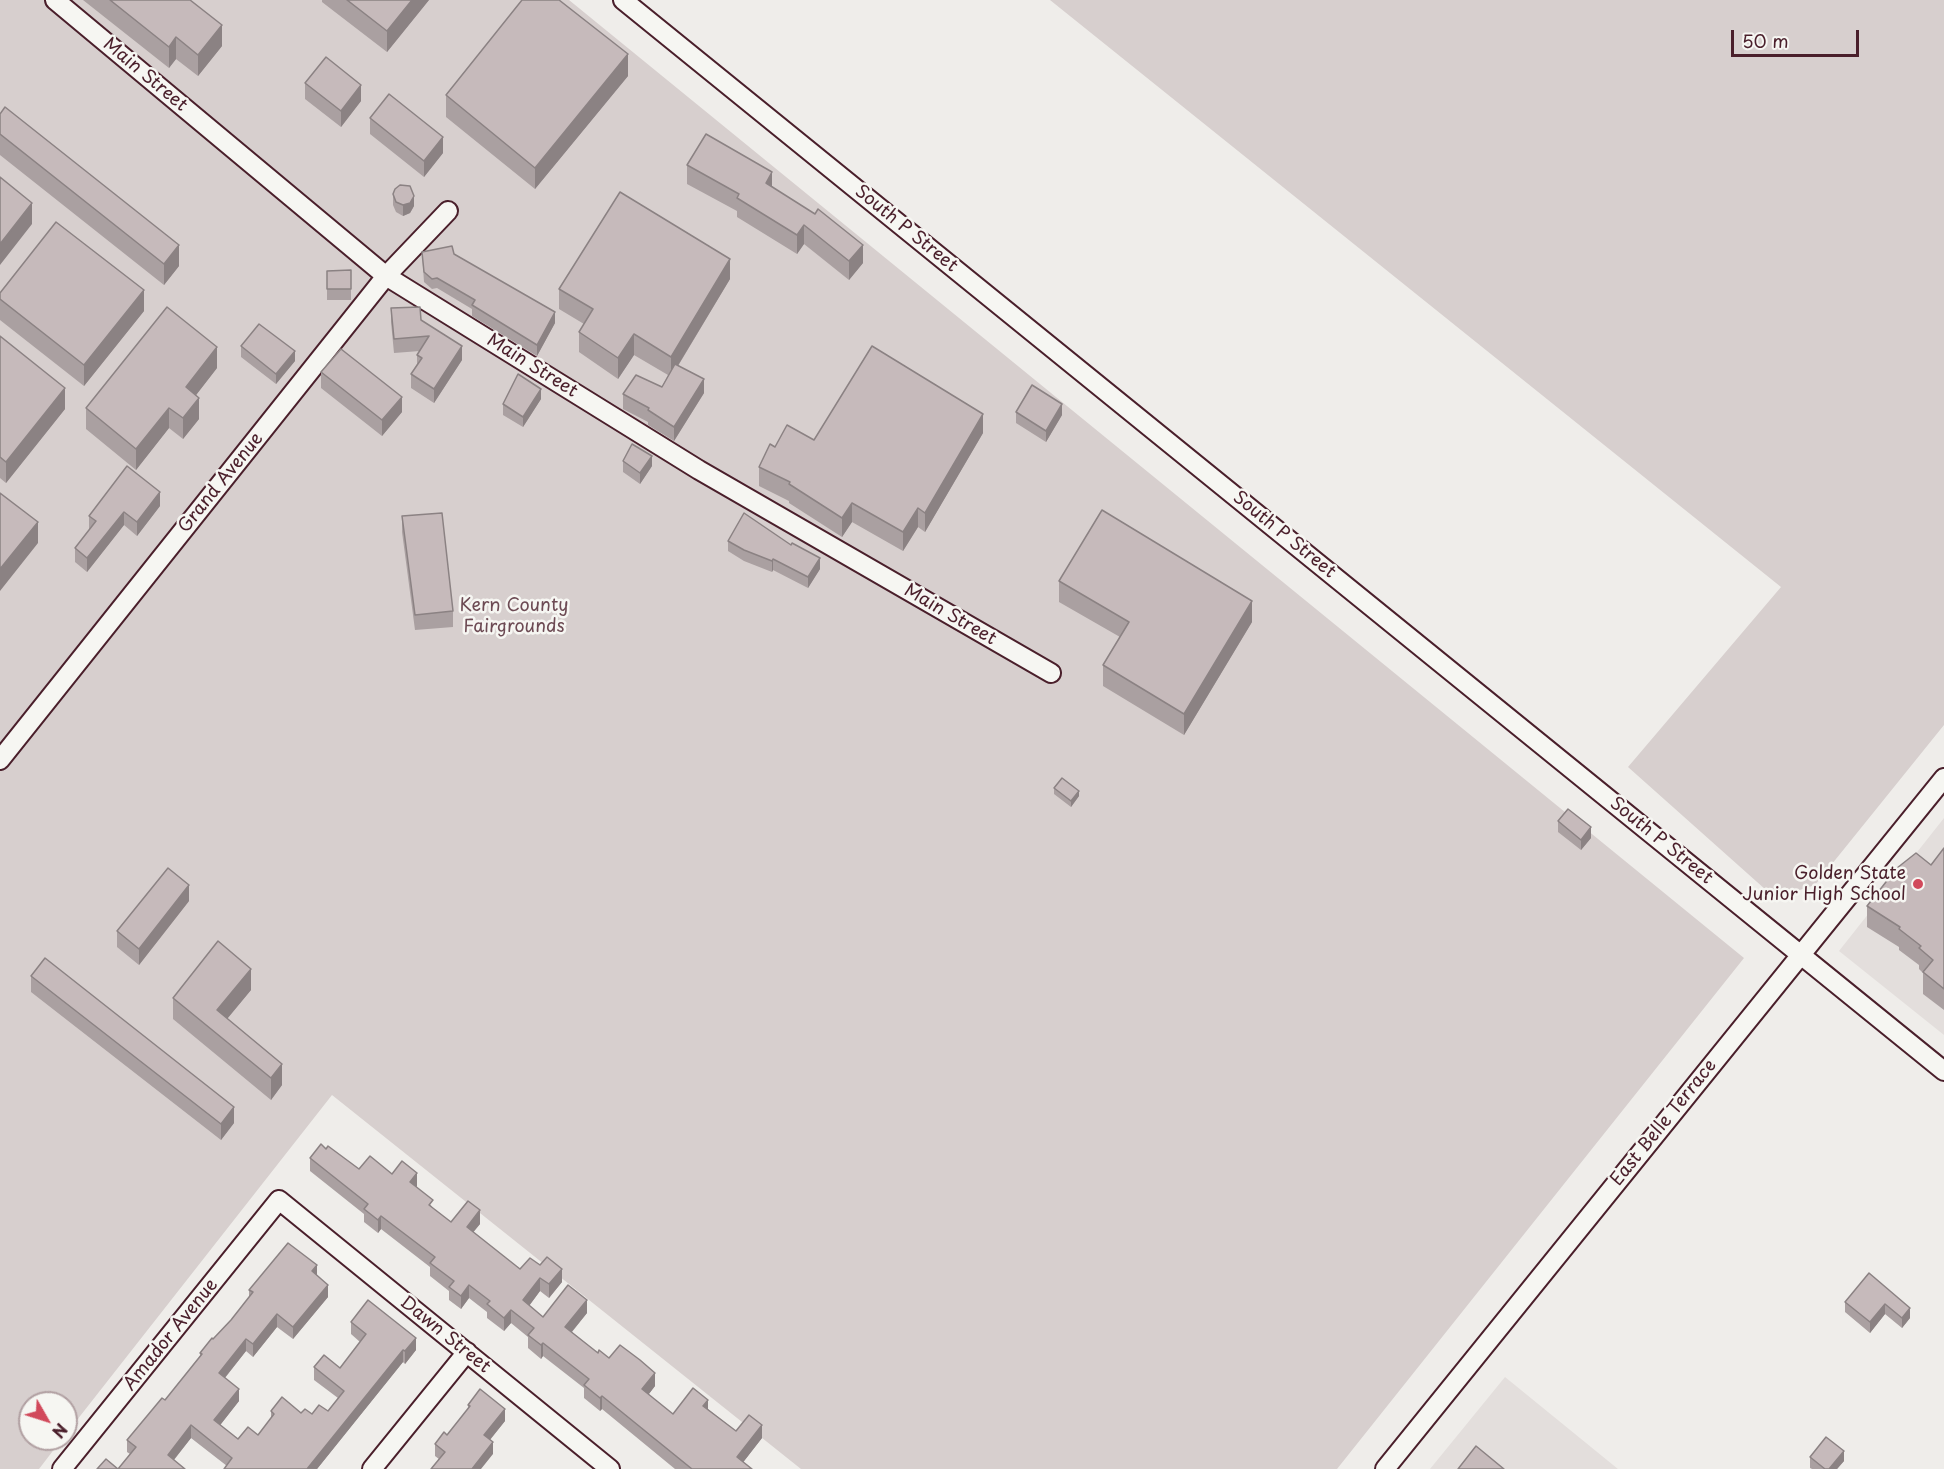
<!DOCTYPE html>
<html>
<head>
<meta charset="utf-8">
<style>
	body { margin:0 }
	#map { position:relative; width:1944px; height:1469px; overflow:hidden; background:#efedea; font-family:"Playpen Sans",sans-serif }
	canvas { display:block }
	.north { position:absolute; left:18px; top:1391px; width:60px; height:60px; box-sizing:border-box; background:#f6f6f2; border:2px solid #b1a0a2; border-radius:50%; rotate:129deg; font-size:16px; font-weight:700; line-height:24px; text-align:center; color:#4a1f2b }
	.north::after { content:''; display:block; margin:auto; width:21px; height:27px; background:#d1495b; clip-path:polygon(50% 0,100% 100%,50% 72%,0 100%) }
	.scale { position:absolute; left:1731px; top:30px; width:128px; height:27px; box-sizing:border-box; border:3px solid #4a1f2b; border-top:0; padding-left:8px; font-size:18px; line-height:21px; white-space:nowrap; color:#4a1f2b; -webkit-text-stroke:4px #f6f6f2; paint-order:stroke }
</style>
</head>
<body>
<div id="map">
<canvas width="1944" height="1469"></canvas>
<div class="north">N</div>
<div class="scale">50 m</div>
</div>
<script>
const ctx = document.querySelector('canvas').getContext('2d');
ctx.lineJoin = 'round';
function fillPath(path, color) { ctx.fillStyle = color; ctx.fill(path, 'evenodd'); }
function stroke(path, color, width, dash) { ctx.strokeStyle = color; ctx.lineWidth = width; ctx.lineCap = dash ? 'butt' : 'round'; ctx.setLineDash(dash || []); ctx.stroke(path); }
function write(font, color, halo, rows, align = 'center') {
  ctx.font = font + ' "Playpen Sans",sans-serif'; ctx.lineWidth = 5; ctx.setLineDash([]); ctx.textBaseline = 'middle'; ctx.strokeStyle = halo; ctx.fillStyle = color; for (const [text, x, y, turn = 0] of rows) {
    ctx.save(); ctx.translate(x, y); ctx.rotate((+turn || 0) * Math.PI / 180); ctx.textAlign = isNaN(turn) ? turn : align; if (halo) ctx.strokeText(text, 0, 0); ctx.fillText(text, 0, 0); ctx.restore();
  }
}
const built = new Path2D(`
	M 1944,818 L 1944,1035 L 1839,951 Z
	M 1505,1377 L 1618,1469 L 1430,1469 Z`);
const green = new Path2D(`
	M 0,0 L 569,0 L 1744,958 L 1337,1469 L 801,1469 L 332,1095 L 66,1434 L 66,1403 L 30,1403 L 30,1439 L 62,1439 L 39,1469 L 0,1469 Z
	M 1050,0 L 1944,0 L 1944,725 L 1815,885 L 1775,898 L 1628,767 L 1781,587 Z`);
const minor = new Path2D(`
	M 55,0 L 386,276 L 699,470 L 1051,673
	M 623,0 L 1944,1071
	M 0,760 L 386,276 L 448,211
	M 62,1469 L 279,1200 L 610,1469
	M 372,1469 L 467,1352
	M 1385,1469 L 1944,778`);
const wall = new Path2D(`
	M 83,0 L 190,0 L 222,46 L 198,76 L 176,59 L 169,68 Z
	M 322,0 L 429,0 L 387,52 L 322,2 Z
	M 628,76 L 535,189 L 446,117 L 446,95 Z
	M 305,83 L 361,101 L 341,127 L 305,99 Z
	M 0,114 L 179,266 L 164,285 L 0,155 Z
	M 370,118 L 443,153 L 424,177 L 370,134 Z
	M 687,165 L 772,186 L 863,263 L 849,280 L 804,244 L 797,254 L 737,217 L 737,211 L 687,184 Z
	M 393,194 L 414,206 L 410,213 L 403,216 L 396,212 L 393,205 Z
	M 422,252 L 454,254 L 555,323 L 537,356 L 472,316 L 472,309 L 437,288 L 432,289 L 424,282 Z
	M 351,270 L 351,300 L 327,300 L 327,271 Z
	M 730,279 L 678,366 L 704,393 L 674,441 L 648,425 L 648,422 L 623,409 L 623,394 L 662,387 L 668,375 L 634,355 L 618,379 L 579,352 L 579,332 L 584,324 L 559,309 L 559,289 Z
	M 0,299 L 144,311 L 84,386 L 0,320 Z
	M 391,308 L 421,320 L 462,360 L 434,403 L 411,388 L 411,374 L 417,364 L 417,355 L 420,351 L 394,353 L 391,322 Z
	M 0,336 L 65,409 L 6,483 L 0,478 Z
	M 241,346 L 295,361 L 276,384 L 241,357 Z
	M 217,368 L 196,395 L 199,419 L 183,439 L 169,428 L 136,470 L 86,429 L 86,408 Z
	M 321,372 L 402,412 L 382,436 L 321,388 Z
	M 541,399 L 523,427 L 503,415 L 503,404 Z
	M 1016,412 L 1062,415 L 1046,442 L 1016,423 Z
	M 983,433 L 925,532 L 918,527 L 903,551 L 852,522 L 842,537 L 789,503 L 789,501 L 759,486 L 759,467 L 775,447 L 814,440 Z
	M 623,461 L 652,466 L 640,484 L 623,472 Z
	M 160,506 L 137,536 L 124,525 L 87,572 L 75,562 L 75,548 L 89,530 L 89,516 Z
	M 402,516 L 453,611 L 453,627 L 415,630 L 402,532 Z
	M 728,541 L 820,569 L 808,588 L 773,570 L 772,572 L 744,561 L 728,551 Z
	M 1059,581 L 1252,622 L 1184,735 L 1103,686 L 1103,665 L 1120,637 L 1059,602 Z
	M 1054,788 L 1079,796 L 1071,807 L 1054,794 Z
	M 1558,821 L 1591,838 L 1581,850 L 1558,832 Z
	M 1944,848 L 1944,1010 L 1923,994 L 1923,973 L 1919,969 L 1919,965 L 1899,950 L 1899,947 L 1867,927 L 1867,906 L 1931,865 Z
	M 189,901 L 139,965 L 117,947 L 117,931 Z
	M 31,976 L 234,1123 L 221,1140 L 31,992 Z
	M 251,990 L 227,1019 L 282,1085 L 271,1100 L 173,1019 L 173,998 Z
	M 326,1149 L 359,1169 L 392,1174 L 417,1186 L 417,1187 L 433,1208 L 451,1222 L 480,1224 L 473,1232 L 520,1269 L 562,1282 L 549,1298 L 540,1291 L 529,1306 L 543,1317 L 587,1313 L 572,1332 L 598,1353 L 609,1358 L 655,1386 L 648,1395 L 673,1414 L 708,1409 L 736,1431 L 762,1438 L 743,1462 L 752,1469 L 675,1469 L 602,1409 L 600,1411 L 584,1398 L 584,1388 L 543,1356 L 541,1359 L 528,1348 L 528,1337 L 511,1323 L 504,1331 L 487,1318 L 487,1312 L 469,1298 L 461,1309 L 449,1300 L 449,1291 L 430,1276 L 430,1267 L 381,1229 L 378,1233 L 364,1222 L 364,1214 L 310,1171 L 310,1158 Z
	M 1869,1273 L 1910,1318 L 1902,1328 L 1885,1314 L 1870,1333 L 1845,1312 L 1845,1302 Z
	M 317,1275 L 328,1297 L 293,1339 L 277,1327 L 253,1357 L 246,1351 L 225,1378 L 239,1401 L 220,1425 L 238,1439 L 258,1435 L 271,1418 L 271,1411 L 312,1414 L 328,1411 L 338,1398 L 314,1380 L 314,1367 L 340,1368 L 360,1342 L 351,1334 L 351,1322 L 416,1350 L 405,1364 L 403,1362 L 317,1469 L 224,1469 L 227,1466 L 191,1438 L 174,1460 L 118,1469 L 130,1454 L 127,1452 L 127,1440 L 165,1400 L 200,1356 L 200,1353 L 231,1320 L 249,1297 L 249,1290 Z
	M 468,1405 L 505,1421 L 490,1440 L 493,1454 L 439,1459 L 435,1456 L 435,1444 L 447,1435 L 468,1409 Z
	M 1810,1457 L 1844,1461 L 1837,1469 L 1812,1469 L 1810,1468 Z`);
const shadedWall = new Path2D(`
	M 412,0 L 429,0 L 387,52 L 387,31 Z
	M 222,25 L 222,46 L 198,76 L 198,55 Z
	M 176,37 L 176,59 L 169,68 L 169,47 Z
	M 628,54 L 628,76 L 535,189 L 535,168 Z
	M 361,85 L 361,101 L 341,127 L 341,111 Z
	M 443,137 L 443,153 L 424,177 L 424,161 Z
	M 772,172 L 772,191 L 766,183 Z
	M 414,196 L 414,206 L 410,213 L 403,216 L 403,205 Z
	M 32,203 L 32,224 L 0,265 L 0,244 Z
	M 804,225 L 804,244 L 797,254 L 797,235 Z
	M 179,245 L 179,266 L 164,285 L 164,264 Z
	M 863,245 L 863,263 L 849,280 L 849,261 Z
	M 730,259 L 730,279 L 671,377 L 671,357 Z
	M 144,290 L 144,311 L 84,386 L 84,365 Z
	M 555,312 L 555,323 L 537,356 L 537,345 Z
	M 634,334 L 634,355 L 618,379 L 618,358 Z
	M 462,346 L 462,360 L 434,403 L 434,389 Z
	M 217,347 L 217,368 L 186,408 L 186,387 Z
	M 295,351 L 295,361 L 276,384 L 276,374 Z
	M 704,379 L 704,393 L 674,441 L 674,427 Z
	M 65,388 L 65,409 L 6,483 L 6,462 Z
	M 541,389 L 541,399 L 523,427 L 523,417 Z
	M 402,397 L 402,412 L 382,436 L 382,420 Z
	M 199,398 L 199,419 L 183,439 L 183,418 Z
	M 1062,404 L 1062,415 L 1046,442 L 1046,431 Z
	M 169,408 L 169,428 L 136,470 L 136,449 Z
	M 983,414 L 983,433 L 925,532 L 925,513 Z
	M 652,456 L 652,466 L 640,484 L 640,473 Z
	M 160,492 L 160,506 L 137,536 L 137,522 Z
	M 852,503 L 852,522 L 842,537 L 842,518 Z
	M 918,508 L 918,527 L 903,551 L 903,532 Z
	M 124,512 L 124,525 L 87,572 L 87,558 Z
	M 38,522 L 38,543 L 0,591 L 0,569 Z
	M 820,558 L 820,569 L 808,588 L 808,577 Z
	M 773,559 L 773,570 L 772,572 L 772,561 Z
	M 1252,601 L 1252,622 L 1184,735 L 1184,714 Z
	M 1079,791 L 1079,796 L 1071,807 L 1071,801 Z
	M 1591,827 L 1591,838 L 1581,850 L 1581,840 Z
	M 189,885 L 189,901 L 139,965 L 139,949 Z
	M 251,969 L 251,990 L 217,1031 L 217,1010 Z
	M 282,1064 L 282,1085 L 271,1100 L 271,1078 Z
	M 234,1107 L 234,1123 L 221,1140 L 221,1124 Z
	M 417,1173 L 417,1186 L 410,1195 L 410,1182 Z
	M 480,1210 L 480,1224 L 467,1240 L 467,1227 Z
	M 381,1216 L 381,1229 L 378,1233 L 378,1220 Z
	M 317,1265 L 317,1277 L 312,1271 Z
	M 562,1269 L 562,1282 L 549,1298 L 549,1284 Z
	M 540,1278 L 540,1291 L 523,1314 L 523,1300 Z
	M 328,1285 L 328,1297 L 293,1339 L 293,1327 Z
	M 469,1285 L 469,1298 L 461,1309 L 461,1296 Z
	M 587,1300 L 587,1313 L 565,1340 L 565,1327 Z
	M 1885,1304 L 1885,1314 L 1870,1333 L 1870,1322 Z
	M 1910,1308 L 1910,1318 L 1902,1328 L 1902,1318 Z
	M 511,1310 L 511,1323 L 504,1331 L 504,1318 Z
	M 277,1314 L 277,1327 L 253,1357 L 253,1344 Z
	M 416,1338 L 416,1350 L 405,1364 L 405,1351 Z
	M 246,1339 L 246,1351 L 219,1385 L 219,1373 Z
	M 543,1343 L 543,1356 L 541,1359 L 541,1345 Z
	M 403,1350 L 403,1362 L 317,1469 L 307,1469 Z
	M 655,1373 L 655,1386 L 642,1403 L 642,1389 Z
	M 239,1389 L 239,1401 L 214,1433 L 214,1420 Z
	M 602,1396 L 602,1409 L 600,1411 L 600,1398 Z
	M 708,1400 L 708,1413 L 703,1406 Z
	M 505,1409 L 505,1421 L 484,1447 L 484,1435 Z
	M 191,1425 L 191,1438 L 168,1467 L 168,1455 Z
	M 762,1425 L 762,1438 L 738,1469 L 737,1457 Z
	M 493,1442 L 493,1454 L 481,1469 L 472,1469 Z
	M 1844,1451 L 1844,1461 L 1837,1469 L 1829,1469 Z`);
const building = new Path2D(`
	M 110,0 L 190,0 L 222,25 L 198,55 L 176,37 L 169,47 Z
	M 347,0 L 412,0 L 387,31 Z
	M 522,0 L 559,0 L 628,54 L 535,168 L 446,95 Z
	M 326,57 L 361,85 L 341,111 L 305,83 Z
	M 389,94 L 443,137 L 424,161 L 370,118 Z
	M 5,107 L 179,245 L 164,264 L 0,134 L 0,114 Z
	M 706,134 L 772,172 L 766,183 L 815,214 L 818,209 L 863,245 L 849,261 L 804,225 L 797,235 L 737,198 L 739,194 L 687,165 Z
	M 0,177 L 32,203 L 0,244 Z
	M 400,185 L 410,186 L 414,196 L 410,203 L 403,205 L 396,202 L 393,194 L 395,189 Z
	M 620,192 L 730,259 L 671,357 L 634,334 L 618,358 L 579,332 L 593,309 L 559,289 Z
	M 56,222 L 144,290 L 84,365 L 0,299 L 0,293 Z
	M 452,246 L 454,254 L 555,312 L 537,345 L 472,305 L 475,300 L 437,278 L 432,279 L 424,272 L 422,252 Z
	M 351,270 L 351,289 L 327,289 L 327,271 Z
	M 167,307 L 217,347 L 186,387 L 199,398 L 183,418 L 169,408 L 136,449 L 86,408 Z
	M 420,307 L 421,320 L 462,346 L 434,389 L 411,374 L 422,358 L 417,355 L 429,336 L 394,339 L 391,308 Z
	M 259,324 L 295,351 L 276,374 L 241,346 Z
	M 0,336 L 65,388 L 6,462 L 0,457 Z
	M 872,346 L 983,414 L 925,513 L 918,508 L 903,532 L 852,503 L 842,518 L 789,484 L 790,482 L 759,467 L 770,444 L 775,447 L 787,425 L 814,440 Z
	M 341,349 L 402,397 L 382,420 L 321,372 Z
	M 675,364 L 704,379 L 674,427 L 648,410 L 649,408 L 623,394 L 636,375 L 662,387 Z
	M 518,374 L 541,389 L 523,417 L 503,404 Z
	M 1032,385 L 1062,404 L 1046,431 L 1016,412 Z
	M 632,444 L 652,456 L 640,473 L 623,461 Z
	M 127,466 L 160,492 L 137,522 L 124,512 L 87,558 L 75,548 L 96,521 L 89,516 Z
	M 0,493 L 38,522 L 0,569 Z
	M 1102,510 L 1252,601 L 1184,714 L 1103,665 L 1129,622 L 1059,581 Z
	M 442,513 L 453,611 L 415,615 L 402,516 Z
	M 744,513 L 791,545 L 792,543 L 820,558 L 808,577 L 773,559 L 772,561 L 744,550 L 728,541 Z
	M 1062,778 L 1079,791 L 1071,801 L 1054,788 Z
	M 1568,809 L 1591,827 L 1581,840 L 1558,821 Z
	M 1944,848 L 1944,989 L 1923,972 L 1933,960 L 1919,948 L 1921,946 L 1899,929 L 1900,927 L 1867,906 L 1897,868 L 1916,853 L 1931,865 Z
	M 168,868 L 189,885 L 139,949 L 117,931 Z
	M 218,941 L 251,969 L 217,1010 L 282,1064 L 271,1078 L 173,998 Z
	M 45,958 L 234,1107 L 221,1124 L 31,976 Z
	M 321,1144 L 326,1149 L 328,1146 L 359,1169 L 370,1156 L 392,1174 L 402,1161 L 417,1173 L 410,1182 L 433,1200 L 429,1205 L 451,1222 L 468,1201 L 480,1210 L 467,1227 L 520,1269 L 530,1258 L 540,1265 L 547,1257 L 562,1269 L 549,1284 L 540,1278 L 523,1300 L 543,1317 L 568,1285 L 587,1300 L 565,1327 L 598,1353 L 599,1350 L 609,1358 L 620,1345 L 640,1360 L 655,1373 L 642,1389 L 673,1414 L 693,1388 L 708,1400 L 703,1406 L 736,1431 L 749,1415 L 762,1425 L 737,1457 L 752,1469 L 692,1469 L 602,1396 L 600,1398 L 584,1385 L 589,1379 L 543,1343 L 541,1345 L 528,1335 L 534,1328 L 511,1310 L 504,1318 L 487,1304 L 490,1301 L 469,1285 L 461,1296 L 449,1287 L 454,1281 L 430,1263 L 435,1257 L 381,1216 L 378,1220 L 364,1209 L 368,1204 L 310,1158 Z
	M 288,1243 L 317,1265 L 312,1271 L 328,1285 L 293,1327 L 277,1314 L 253,1344 L 246,1339 L 219,1373 L 239,1389 L 214,1420 L 238,1439 L 248,1427 L 258,1435 L 274,1414 L 271,1411 L 282,1397 L 301,1413 L 305,1409 L 312,1414 L 319,1405 L 328,1411 L 344,1391 L 314,1367 L 324,1355 L 340,1368 L 366,1334 L 351,1322 L 368,1300 L 416,1338 L 405,1351 L 403,1350 L 307,1469 L 224,1469 L 232,1458 L 191,1425 L 168,1455 L 185,1469 L 97,1469 L 106,1459 L 118,1469 L 136,1447 L 127,1440 L 162,1398 L 165,1400 L 202,1354 L 200,1353 L 212,1338 L 213,1339 L 231,1320 L 253,1292 L 249,1290 Z
	M 1869,1273 L 1910,1308 L 1902,1318 L 1885,1304 L 1870,1322 L 1845,1302 Z
	M 480,1389 L 505,1409 L 484,1435 L 493,1442 L 472,1469 L 431,1469 L 445,1452 L 435,1444 L 444,1432 L 447,1435 L 470,1406 L 468,1405 Z
	M 1826,1437 L 1844,1451 L 1829,1469 L 1825,1469 L 1810,1457 Z
	M 1476,1446 L 1504,1469 L 1458,1469 Z`);
const markers = [
	[1918,884,6,"#d1495b"]
];
const streetNames = [
	["Main Street",145,75,40],
	["South P Street",906,229,39],
	["Main Street",532,366,32],
	["Grand Avenue",221,483,-51],
	["South P Street",1284,535,39],
	["Main Street",950,615,30],
	["South P Street",1661,841,39],
	["East Belle Terrace",1664,1123,-51],
	["Amador Avenue",171,1335,-51],
	["Dawn Street",445,1335,39]
];
const parkNames = [
	["Kern County",514,606],
	["Fairgrounds",514,627]
];
const poiNames = [
	["Golden State",1906,874],
	["Junior High School",1906,895]
];
fillPath(built, '#e3dedc');
fillPath(green, '#d7cfce');
stroke(minor, '#4a1f2b', 22);
stroke(minor, '#f6f6f2', 18);
fillPath(wall, '#aaa0a1');
fillPath(shadedWall, '#8b8283');
fillPath(building, '#c6babb');
stroke(building, '#8b8283', 1.5);
for (const [x, y, r, color] of markers) { const dot = new Path2D(); dot.arc(x, y, r, 0, 2 * Math.PI); ctx.fillStyle = color; ctx.fill(dot); stroke(dot, '#f6f6f2', 2); }
write('18px', '#4a1f2b', '#f6f6f2', streetNames);
write('18px', '#6d4b54', '#f6f6f2', parkNames);
write('18px', '#4a1f2b', '#f6f6f2', poiNames, 'right');
</script>
</body>
</html>
